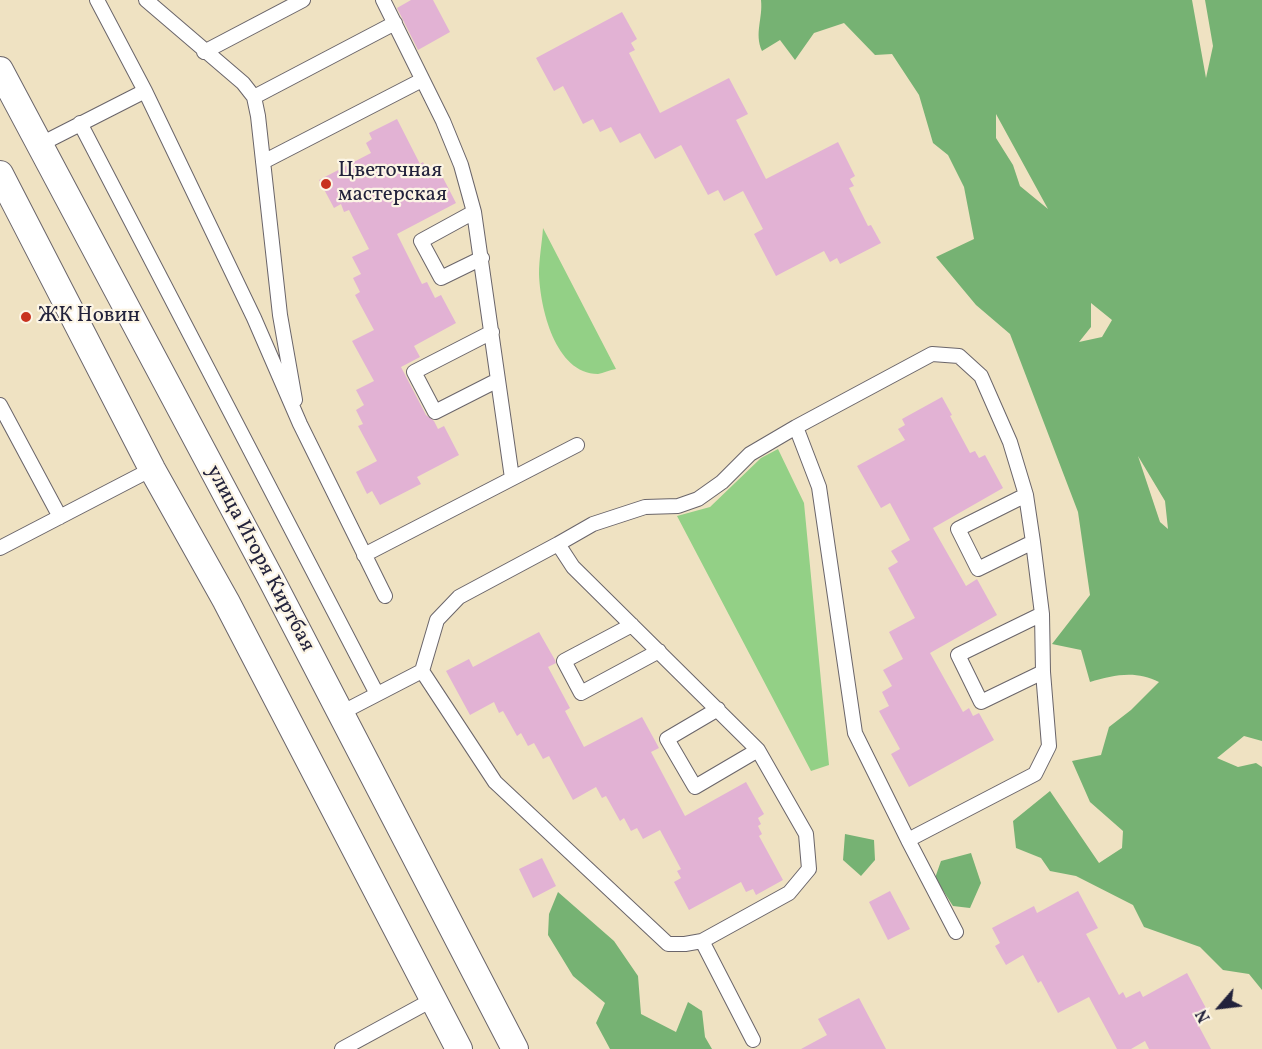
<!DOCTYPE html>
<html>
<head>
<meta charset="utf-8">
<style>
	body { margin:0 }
	#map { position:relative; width:1262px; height:1049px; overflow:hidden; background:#efe2c2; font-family:Vollkorn,serif }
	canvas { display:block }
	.north { position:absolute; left:1190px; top:977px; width:60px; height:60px; -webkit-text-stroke:4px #fcf5e5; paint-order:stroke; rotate:242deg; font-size:16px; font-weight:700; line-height:24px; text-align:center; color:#22223b }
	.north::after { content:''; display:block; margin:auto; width:21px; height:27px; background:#22223b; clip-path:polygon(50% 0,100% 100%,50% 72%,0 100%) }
</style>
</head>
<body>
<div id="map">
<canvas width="1262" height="1049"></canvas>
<div class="north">N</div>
</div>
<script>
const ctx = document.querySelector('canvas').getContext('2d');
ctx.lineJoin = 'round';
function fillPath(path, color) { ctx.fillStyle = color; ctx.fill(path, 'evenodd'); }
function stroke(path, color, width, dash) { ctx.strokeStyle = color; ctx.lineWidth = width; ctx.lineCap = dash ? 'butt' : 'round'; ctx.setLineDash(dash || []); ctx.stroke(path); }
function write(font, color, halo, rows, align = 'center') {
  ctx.font = font + ' Vollkorn,serif'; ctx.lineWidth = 4.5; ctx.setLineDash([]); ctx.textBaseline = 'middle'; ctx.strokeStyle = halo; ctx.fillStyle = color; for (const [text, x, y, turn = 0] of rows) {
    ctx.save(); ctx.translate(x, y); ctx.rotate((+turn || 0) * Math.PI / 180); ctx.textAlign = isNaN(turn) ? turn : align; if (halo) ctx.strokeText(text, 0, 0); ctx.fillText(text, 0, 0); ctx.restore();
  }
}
const green = new Path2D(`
	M 543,228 L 616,369 C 610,370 603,373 598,374 C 555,374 540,307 539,274 C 539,259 542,243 543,228 Z
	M 778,449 L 804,503 L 829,765 L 811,771 L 677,516 L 710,507 L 761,458 Z`);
const forest = new Path2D(`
	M 761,0 L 1192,0 L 1206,78 L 1213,46 L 1205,0 L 1262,0 L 1262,741 L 1244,736 L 1217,758 L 1238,767 L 1256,763 L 1262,767 L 1262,990 L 1249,974 L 1223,970 L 1200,947 L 1144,927 L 1133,905 L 1076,876 L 1050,871 L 1041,858 L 1016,848 L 1013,821 L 1050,791 L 1099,863 L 1122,848 L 1123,831 L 1090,802 L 1072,761 L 1101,755 L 1109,727 L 1131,710 L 1159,682 C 1136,670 1113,675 1090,682 L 1081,650 L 1052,644 L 1090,595 L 1078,512 L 1010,334 L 976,305 L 936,257 L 974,239 L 964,187 L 948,155 L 933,143 L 919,95 L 892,54 L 875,55 L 844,23 L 814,33 L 795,60 L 780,40 L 762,51 C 754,33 763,19 761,0 ZM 996,114 L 1048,209 L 1020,186 L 1013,165 L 996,138 ZM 1091,303 L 1112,320 L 1102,337 L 1079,342 L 1091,327 ZM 1138,456 L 1165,501 L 1168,529 L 1160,522 Z
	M 845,834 L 874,840 L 875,860 L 861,876 L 843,860 Z
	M 971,853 L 981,883 L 970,908 L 953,906 L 935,878 L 941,861 Z
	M 558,892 L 614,941 L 638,976 L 641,1014 L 676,1032 L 688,1002 L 702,1011 L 705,1037 L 712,1049 L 610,1049 L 596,1023 L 605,1003 L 573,976 L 548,935 L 549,914 Z`);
const building = new Path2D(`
	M 411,0 L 433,0 L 450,32 L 418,50 L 397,8 Z
	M 622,12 L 637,39 L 631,43 L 635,50 L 629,53 L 660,113 L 729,78 L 748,114 L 736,120 L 766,179 L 838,142 L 855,176 L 850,179 L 854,186 L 849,188 L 868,226 L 871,225 L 881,243 L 840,264 L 837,258 L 830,262 L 824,251 L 776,276 L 754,234 L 763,229 L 743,191 L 724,201 L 718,190 L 708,195 L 681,145 L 655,159 L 640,133 L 620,143 L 611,127 L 600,132 L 593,119 L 583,124 L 563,86 L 554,91 L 536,58 Z
	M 397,119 L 420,164 L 423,162 L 427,170 L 430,169 L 434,175 L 440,172 L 456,203 L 397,234 L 422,284 L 427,282 L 435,298 L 441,295 L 456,323 L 414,346 L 420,357 L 401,367 L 426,415 L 434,421 L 438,429 L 444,426 L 459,455 L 417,477 L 421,484 L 380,505 L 372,491 L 367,494 L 356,472 L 377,461 L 358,426 L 363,424 L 356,410 L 364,405 L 356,390 L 374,381 L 352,341 L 374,330 L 355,295 L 360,292 L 353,278 L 361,274 L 352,257 L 369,249 L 349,210 L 344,212 L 341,204 L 334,208 L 319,180 L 371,153 L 366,143 L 372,139 L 369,133 Z
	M 942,397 L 952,415 L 950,416 L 970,453 L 975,451 L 979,458 L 985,455 L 1003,488 L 933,528 L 966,586 L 977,579 L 997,615 L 930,653 L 963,712 L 969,708 L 973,716 L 979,713 L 994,740 L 909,787 L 891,754 L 900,749 L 879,711 L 889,706 L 882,692 L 892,686 L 883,670 L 903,659 L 889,632 L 915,618 L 888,568 L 898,562 L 891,551 L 910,540 L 890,503 L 881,508 L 857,466 L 905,440 L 898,429 L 905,425 L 902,419 Z
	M 539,632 L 555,660 L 556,663 L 548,667 L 570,708 L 565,711 L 584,747 L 642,717 L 659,748 L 651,752 L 685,816 L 746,782 L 764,814 L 758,818 L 761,824 L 758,826 L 762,834 L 759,836 L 783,880 L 756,895 L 753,889 L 746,892 L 741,882 L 689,910 L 674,882 L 681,878 L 677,871 L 681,869 L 660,830 L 643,839 L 637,828 L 631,831 L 624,818 L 620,821 L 606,796 L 602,798 L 596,787 L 573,800 L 549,756 L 543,759 L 534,743 L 528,746 L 521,733 L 517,736 L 503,711 L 499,713 L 494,702 L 470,715 L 446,671 L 469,659 L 473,667 Z
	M 542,858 L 556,886 L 533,898 L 519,869 Z
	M 890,891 L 910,929 L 888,940 L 869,902 Z
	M 1078,891 L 1098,928 L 1086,934 L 1119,995 L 1123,992 L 1126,998 L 1140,991 L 1143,997 L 1187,973 L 1207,1010 L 1194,1017 L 1211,1049 L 1149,1049 L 1145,1041 L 1131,1049 L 1117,1049 L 1089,997 L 1058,1013 L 1041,981 L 1038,983 L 1023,955 L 1006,965 L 995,946 L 1000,943 L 992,928 L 1034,906 L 1037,913 Z
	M 859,998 L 886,1049 L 801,1049 L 827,1035 L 818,1019 Z`);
const service = new Path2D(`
	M 97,0 L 145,91 L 254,318 L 300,424 L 385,596
	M 146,0 L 243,83 L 254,97 L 258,116 L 280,315 L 295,400
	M 383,0 L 443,121 L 461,165 L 474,212 L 512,478
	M 204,52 L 303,0
	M 254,97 L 395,23
	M 80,123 L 377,694
	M 39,145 L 145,91
	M 263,162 L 422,80
	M 474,212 L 421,241 L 441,278 L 482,258
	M 492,332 L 414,372 L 435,412 L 498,380
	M 0,405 L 60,517
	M 1026,495 L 958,529 L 978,569 L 1033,542
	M 558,544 L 593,524 L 645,507 L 678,506 L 698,499 L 722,482 L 750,454 L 796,427 L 932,354 L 959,356 L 981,376 L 1010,442 L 1026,495 L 1033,542 L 1042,614 L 1043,672 L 1049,746 L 1035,774 L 908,840 L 855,733 L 819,487 L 796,427
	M 0,548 L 152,469
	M 364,555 L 577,445
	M 1042,614 L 958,655 L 981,702 L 1043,672
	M 632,625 L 564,661 L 581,693 L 659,651
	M 718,709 L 667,739 L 695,787 L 758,750
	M 339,714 L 422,671 L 437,620 L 459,597 L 558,544 L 573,567 L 758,750 L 806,834 L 809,869 L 789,893 L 702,941 L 685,944 L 668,944 L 495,782 L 422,671
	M 908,840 L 956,932
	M 702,941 L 753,1040
	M 342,1049 L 432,1000`);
const minor = new Path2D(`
	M 0,70 L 271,579 L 515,1049
	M 0,174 L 152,469 L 226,601 L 459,1049`);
const markers = [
	[326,184,6,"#c8321e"],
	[26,317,6,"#c8321e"]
];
const poiNames = [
	["Цветочная",338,172],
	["мастерская",338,196],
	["ЖК Новин",38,317]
];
const streetNames = [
	["улица Игоря Киртбая",259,559,62]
];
fillPath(green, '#93d086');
fillPath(forest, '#76b273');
fillPath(building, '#e2b2d4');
stroke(service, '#6a656a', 16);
stroke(minor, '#6a656a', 28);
stroke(service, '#fff', 14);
stroke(minor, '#fff', 26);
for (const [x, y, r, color] of markers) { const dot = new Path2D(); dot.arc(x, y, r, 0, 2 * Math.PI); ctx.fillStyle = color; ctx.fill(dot); stroke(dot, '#fcf5e5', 2); }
write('21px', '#22223b', '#fcf5e5', poiNames, 'left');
write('21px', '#22223b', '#fcf5e5', streetNames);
</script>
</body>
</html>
